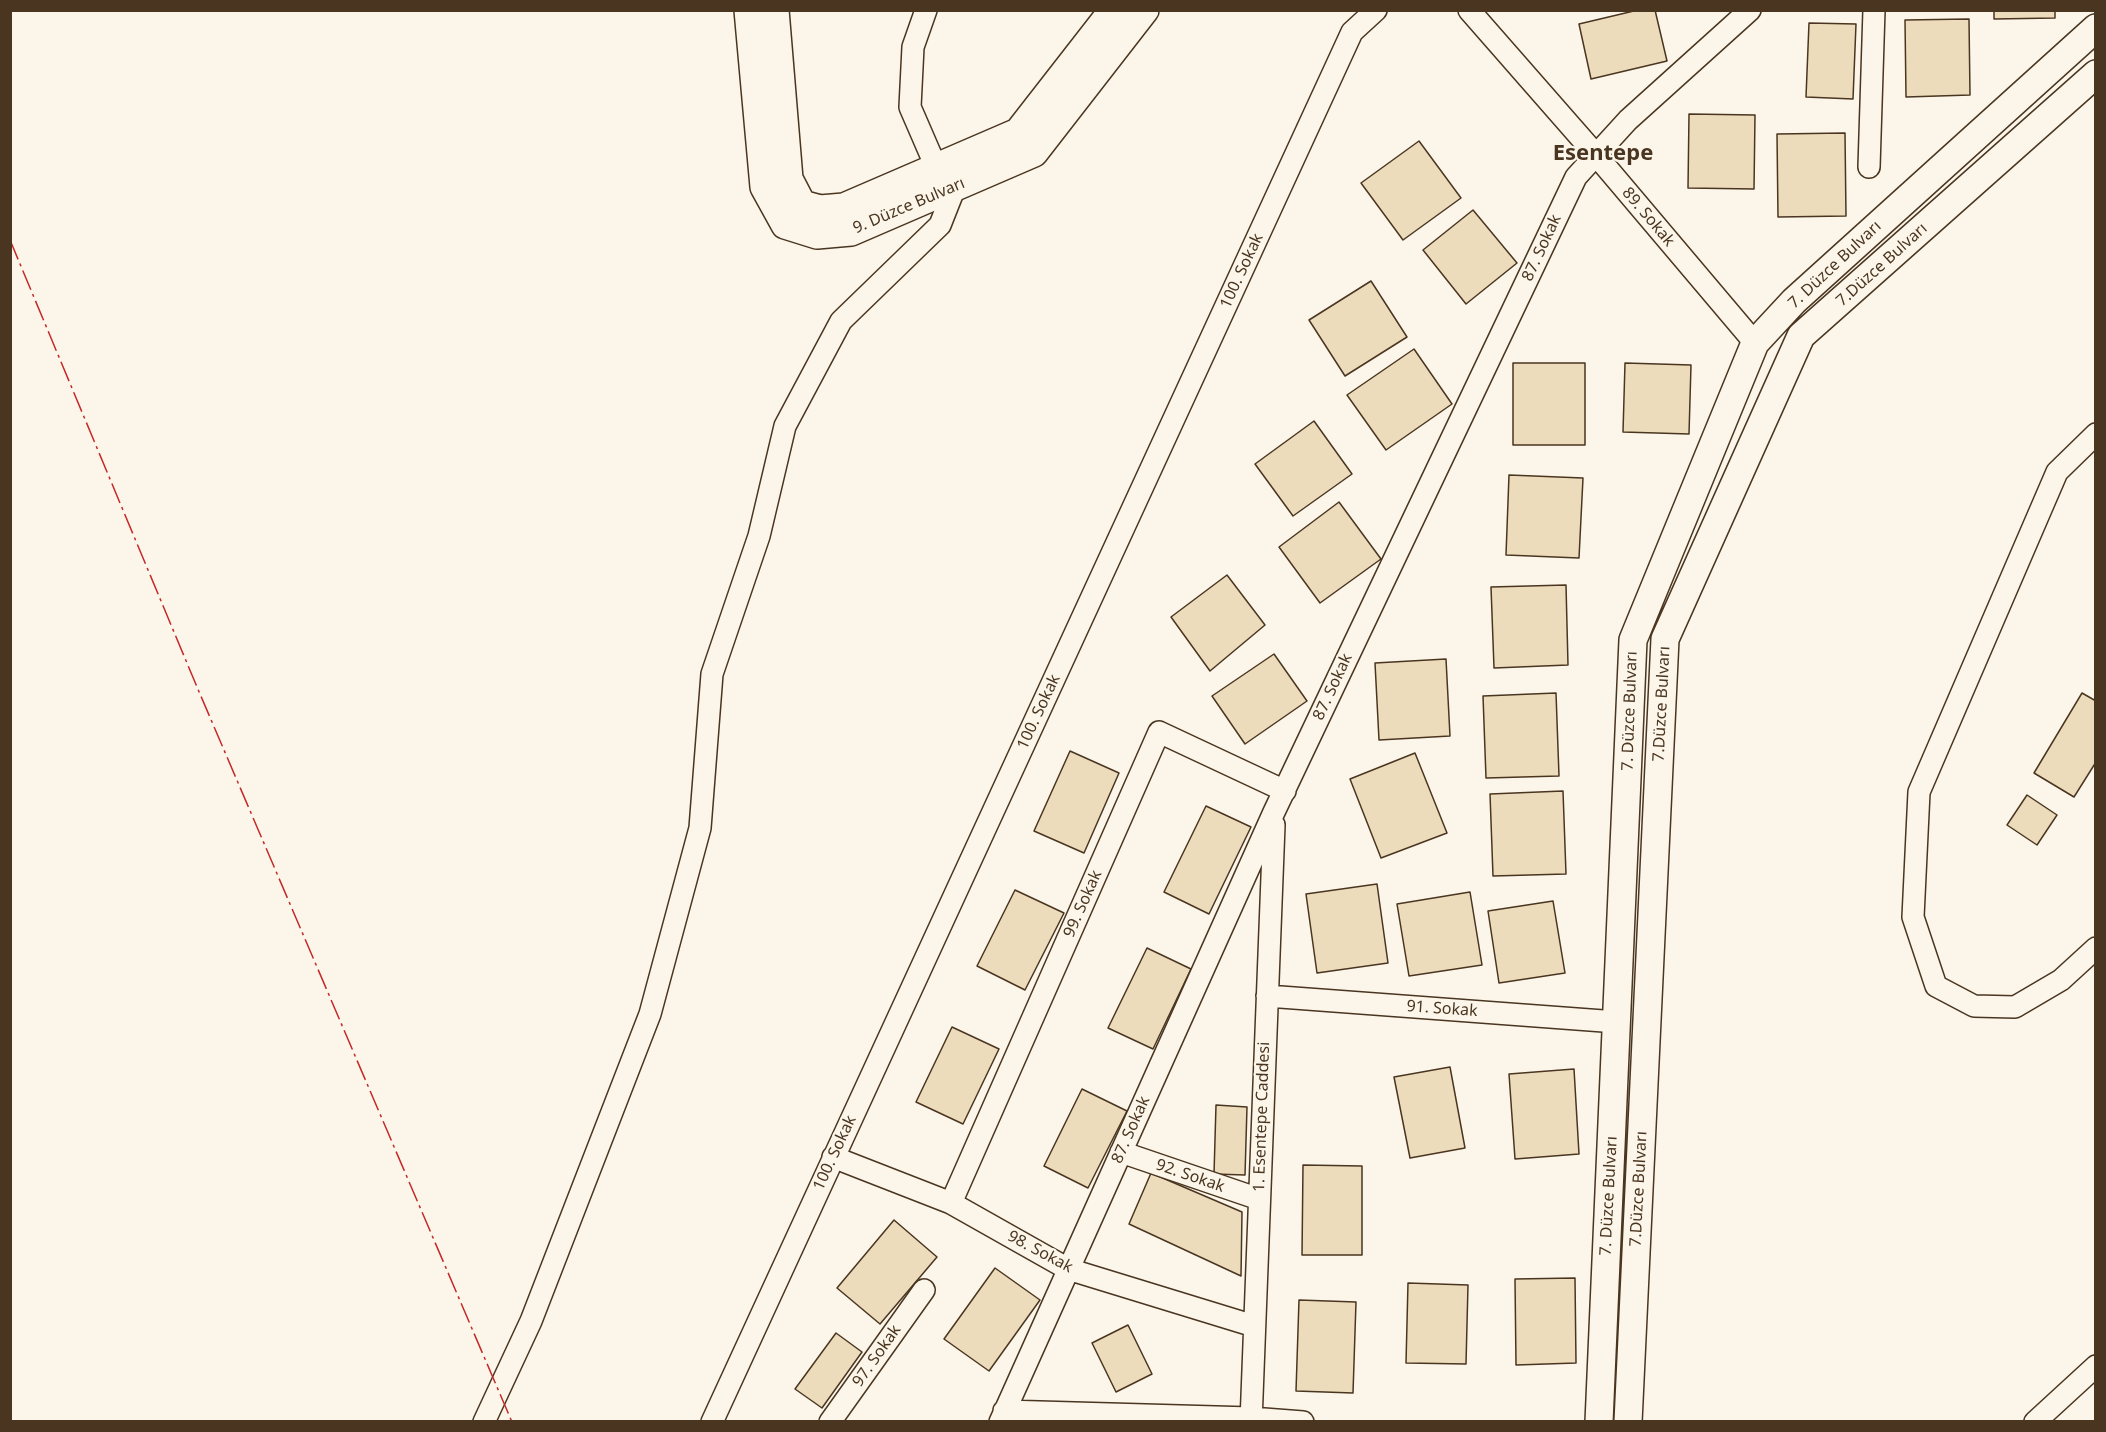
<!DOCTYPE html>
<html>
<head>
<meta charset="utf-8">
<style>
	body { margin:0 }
	#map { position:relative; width:2106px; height:1432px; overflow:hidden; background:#fbf6e9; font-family:"Noto Sans",sans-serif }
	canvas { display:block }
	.frame { position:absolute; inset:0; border:12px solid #4a3520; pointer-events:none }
</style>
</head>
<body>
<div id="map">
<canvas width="2106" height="1432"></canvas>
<div class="frame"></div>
</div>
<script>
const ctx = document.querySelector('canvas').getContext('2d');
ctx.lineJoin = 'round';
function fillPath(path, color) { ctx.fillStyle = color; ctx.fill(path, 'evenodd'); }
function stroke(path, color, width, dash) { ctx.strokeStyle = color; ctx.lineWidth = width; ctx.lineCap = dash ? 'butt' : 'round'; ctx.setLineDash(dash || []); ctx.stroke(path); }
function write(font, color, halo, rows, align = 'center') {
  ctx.font = font + ' "Noto Sans",sans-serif'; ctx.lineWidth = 4.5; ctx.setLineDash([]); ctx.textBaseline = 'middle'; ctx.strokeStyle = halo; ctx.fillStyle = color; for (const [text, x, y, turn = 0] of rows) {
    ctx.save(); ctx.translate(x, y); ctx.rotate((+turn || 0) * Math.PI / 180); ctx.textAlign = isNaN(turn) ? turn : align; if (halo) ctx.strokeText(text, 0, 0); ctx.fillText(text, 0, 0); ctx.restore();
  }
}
const building = new Path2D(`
	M 1638,10 L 1655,10 L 1667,61 L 1591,79 L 1579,24 Z
	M 1994,10 L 2055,10 L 2055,18 L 1994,19 Z
	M 1969,19 L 1970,95 L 1906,97 L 1905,20 Z
	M 1809,23 L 1856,24 L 1853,99 L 1806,97 Z
	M 1689,114 L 1755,115 L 1754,189 L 1688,188 Z
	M 1845,133 L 1846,216 L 1778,217 L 1777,134 Z
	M 1419,141 L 1461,198 L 1403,240 L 1361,183 Z
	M 1473,210 L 1517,263 L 1466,304 L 1423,250 Z
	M 1371,281 L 1407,337 L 1345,376 L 1309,320 Z
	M 1414,349 L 1452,404 L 1386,450 L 1347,395 Z
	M 1513,363 L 1585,363 L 1585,445 L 1513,445 Z
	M 1625,363 L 1691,365 L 1689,434 L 1623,432 Z
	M 1314,421 L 1352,474 L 1293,516 L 1255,464 Z
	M 1509,475 L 1583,478 L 1579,558 L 1506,555 Z
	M 1339,502 L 1381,559 L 1320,603 L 1279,547 Z
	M 1227,575 L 1265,625 L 1210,671 L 1171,617 Z
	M 1566,585 L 1568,665 L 1494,668 L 1491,587 Z
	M 1274,654 L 1307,701 L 1245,744 L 1212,696 Z
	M 1446,659 L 1450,736 L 1379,740 L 1375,663 Z
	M 1556,693 L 1559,776 L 1486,778 L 1483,696 Z
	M 2082,693 L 2096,701 L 2096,762 L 2074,797 L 2034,773 Z
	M 1070,751 L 1119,773 L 1084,853 L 1034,831 Z
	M 1415,753 L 1447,833 L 1381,858 L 1350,779 Z
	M 1563,791 L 1566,874 L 1493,876 L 1490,794 Z
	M 2027,795 L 2057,815 L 2037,845 L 2007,825 Z
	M 1206,806 L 1251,827 L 1209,914 L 1164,892 Z
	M 1377,884 L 1388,963 L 1317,973 L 1306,894 Z
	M 1015,890 L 1064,913 L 1025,990 L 977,966 Z
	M 1470,892 L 1482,965 L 1409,976 L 1397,904 Z
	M 1553,901 L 1565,973 L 1499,983 L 1488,911 Z
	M 1147,948 L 1191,969 L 1153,1049 L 1108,1028 Z
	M 952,1027 L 999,1049 L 963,1124 L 916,1102 Z
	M 1450,1067 L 1465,1148 L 1410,1158 L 1394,1077 Z
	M 1574,1069 L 1579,1154 L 1515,1159 L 1509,1074 Z
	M 1082,1089 L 1127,1111 L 1088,1188 L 1044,1166 Z
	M 1216,1105 L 1247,1107 L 1245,1175 L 1214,1174 Z
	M 1303,1165 L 1362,1166 L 1362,1255 L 1302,1255 Z
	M 1151,1173 L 1242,1212 L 1241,1276 L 1129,1224 Z
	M 894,1220 L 937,1257 L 880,1324 L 837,1288 Z
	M 995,1268 L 1040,1300 L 989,1371 L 944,1339 Z
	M 1575,1278 L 1576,1363 L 1516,1365 L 1515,1279 Z
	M 1408,1283 L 1468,1285 L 1466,1364 L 1406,1363 Z
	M 1299,1300 L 1356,1302 L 1353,1393 L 1296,1391 Z
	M 1128,1325 L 1152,1374 L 1116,1392 L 1092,1343 Z
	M 836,1333 L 862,1352 L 822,1408 L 795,1389 Z`);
const minor = new Path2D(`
	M 1469,10 L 1596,155 L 1755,343
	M 1869,167 L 1874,10
	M 2096,434 L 2057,472 L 1919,792 L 1913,917 L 1936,986 L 1974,1006 L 2015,1007 L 2061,980 L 2096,948
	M 1267,996 L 1617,1022
	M 1121,1152 L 1259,1199
	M 833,1157 L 951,1203 L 1068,1269 L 1254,1326
	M 951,1203 L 1159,732 L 1285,791
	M 1004,1411 L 1251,1418 L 1303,1422
	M 484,1422 L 531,1321 L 650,1014 L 700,828 L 712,674 L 759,536 L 785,426 L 841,321 L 940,225 L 955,187 L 936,167 L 910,107 L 913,47 L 926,10
	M 712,1422 L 1352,32 L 1376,10
	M 830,1422 L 924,1290
	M 1000,1422 L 1274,812 L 1576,177 L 1628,120 L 1750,10
	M 1251,1422 L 1274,825
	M 2035,1422 L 2096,1366`);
const major = new Path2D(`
	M 748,10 L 764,187 L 785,225 L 817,235 L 851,232 L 1034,153 L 1145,10
	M 775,10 L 789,179 L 802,204 L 820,209 L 844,207 L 1018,132 L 1113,10
	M 1599,1422 L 1633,640 L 1755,343 L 1794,301 L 2096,28
	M 1628,1422 L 1665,639 L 1801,336 L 2096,74`);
const power = new Path2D(`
	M 10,240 L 197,687 L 512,1422`);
const streetNames = [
	["9. Düzce Bulvarı",909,206,-23],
	["89. Sokak",1648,217,50],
	["87. Sokak",1542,248,-65],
	["7. Düzce Bulvarı",1835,265,-43],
	["7.Düzce Bulvarı",1882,265,-42],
	["100. Sokak",1242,271,-65],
	["87. Sokak",1333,687,-65],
	["7.Düzce Bulvarı",1662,704,-87],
	["7. Düzce Bulvarı",1630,711,-88],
	["100. Sokak",1039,712,-65],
	["99. Sokak",1083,904,-66],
	["91. Sokak",1442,1009,4],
	["1. Esentepe Caddesi",1262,1117,-88],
	["87. Sokak",1131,1130,-66],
	["100. Sokak",835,1153,-65],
	["92. Sokak",1190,1176,19],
	["7.Düzce Bulvarı",1639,1189,-87],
	["7. Düzce Bulvarı",1609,1196,-87],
	["98. Sokak",1040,1252,28],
	["97. Sokak",877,1356,-55]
];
const districtNames = [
	["Esentepe",1603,154]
];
fillPath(building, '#ecdcbc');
stroke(building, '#4a3520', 1.5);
stroke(minor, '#4a3520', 24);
stroke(major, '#4a3520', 30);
stroke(minor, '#fbf6e9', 21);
stroke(major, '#fbf6e9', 27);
stroke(power, '#c62828', 1.5, [21, 4.5, 3, 4.5]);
write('16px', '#4a3520', '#fbf6e9', streetNames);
write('bold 22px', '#4a3520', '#fbf6e9', districtNames);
</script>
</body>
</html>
